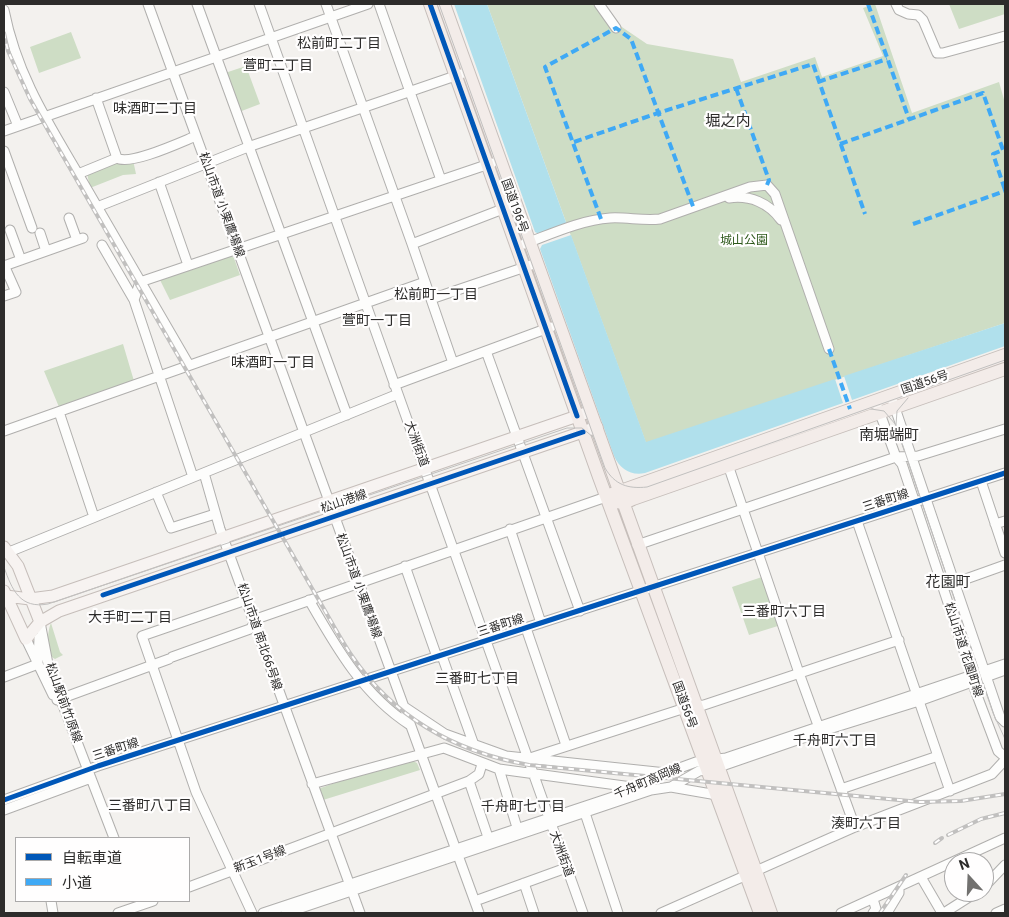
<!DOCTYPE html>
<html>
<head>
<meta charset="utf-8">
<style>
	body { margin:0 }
	#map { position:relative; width:1009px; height:917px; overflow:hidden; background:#f3f1ee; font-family:Roboto,"Noto Sans JP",sans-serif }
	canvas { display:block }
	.frame { position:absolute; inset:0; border:5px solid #2d2c2b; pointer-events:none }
	.legend { position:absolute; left:15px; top:837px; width:175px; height:65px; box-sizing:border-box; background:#fffefe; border:1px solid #abaaaa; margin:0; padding:6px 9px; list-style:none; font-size:15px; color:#2d2c2b }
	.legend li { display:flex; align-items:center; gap:10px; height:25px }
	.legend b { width:25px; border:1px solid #abaaaa }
	.north { position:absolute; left:944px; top:852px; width:50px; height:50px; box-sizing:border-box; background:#fffefe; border:1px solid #abaaaa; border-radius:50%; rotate:340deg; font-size:14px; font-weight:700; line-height:20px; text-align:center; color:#2d2c2b }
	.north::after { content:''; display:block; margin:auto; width:18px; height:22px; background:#72716f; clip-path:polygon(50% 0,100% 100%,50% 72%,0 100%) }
</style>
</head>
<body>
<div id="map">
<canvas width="1009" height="917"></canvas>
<div class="frame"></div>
<ul class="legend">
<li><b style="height:6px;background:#0057b8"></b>自転車道</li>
<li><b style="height:6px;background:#3fa9f5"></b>小道</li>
</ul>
<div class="north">N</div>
</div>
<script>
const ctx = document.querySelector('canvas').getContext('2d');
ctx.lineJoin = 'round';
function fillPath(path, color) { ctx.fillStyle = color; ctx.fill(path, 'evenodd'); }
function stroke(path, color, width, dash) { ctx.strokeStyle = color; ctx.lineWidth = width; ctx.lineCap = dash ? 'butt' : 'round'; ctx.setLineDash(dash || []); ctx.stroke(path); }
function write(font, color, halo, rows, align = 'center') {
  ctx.font = font + ' Roboto,"Noto Sans JP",sans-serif'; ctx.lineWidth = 4.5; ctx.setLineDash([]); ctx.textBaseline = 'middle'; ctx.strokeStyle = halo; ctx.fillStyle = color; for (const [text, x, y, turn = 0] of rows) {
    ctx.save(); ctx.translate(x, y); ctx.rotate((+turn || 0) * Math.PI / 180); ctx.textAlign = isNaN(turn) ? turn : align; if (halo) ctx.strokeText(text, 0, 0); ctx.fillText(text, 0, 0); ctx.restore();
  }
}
const green = new Path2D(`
	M 487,4 L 595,4 L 609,26 L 616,23 L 647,44 L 733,59 L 741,82 L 815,57 L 822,77 L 883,56 L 863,8 L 875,4 L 912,113 L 999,82 L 1005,103 L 1005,323 L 646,443 Z
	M 949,4 L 1005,4 L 1005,14 L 959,29 Z
	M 71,32 L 81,58 L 39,73 L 30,47 Z
	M 246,66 L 260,104 L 239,112 L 225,73 Z
	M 133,160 L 136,174 L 123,175 L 90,188 L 87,173 L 116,162 Z
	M 230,255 L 234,258 L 240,275 L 170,300 L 160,280 Z
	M 123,344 L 134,381 L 59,407 L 44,371 Z
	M 762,577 L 781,625 L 749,635 L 732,587 Z
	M 51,623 L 60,652 L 63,655 L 55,659 C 46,655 47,631 51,623 Z
	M 413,761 L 417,763 L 420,770 L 323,800 L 318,789 L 365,772 Z`);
const water = new Path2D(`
	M 454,4 L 487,4 L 567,225 L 539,234 L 535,232 Z
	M 571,235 L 646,442 L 835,379 L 843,403 L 645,473 C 631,476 620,469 614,456 L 540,249 L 542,245 Z
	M 1005,323 L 1005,346 L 852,400 L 844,376 Z`);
const minor = new Path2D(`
	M 148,4 L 479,913
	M 197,4 L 347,415
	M 259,4 L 583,913
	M 326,4 L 412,244
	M 379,4 L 441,180
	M 599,4 L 616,28
	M 896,4 L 899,10 L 908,14 L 918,15 L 923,20 L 937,53 L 943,53 L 1005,36
	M 4,10 C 18,81 53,130 88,191 C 122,249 155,307 189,365
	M 4,92 L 18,126
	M 4,131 L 368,4
	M 4,151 L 32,228
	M 117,158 C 130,166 181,142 196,136
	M 78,174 L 117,158 L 96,98
	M 159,182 L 188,265
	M 729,198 C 750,195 769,203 781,220
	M 97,207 L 248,147 L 461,74
	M 69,218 L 77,240
	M 10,230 L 21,260
	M 40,233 L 46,251
	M 524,244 C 551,234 581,220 610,218 C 627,217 643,221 660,219 L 750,187 L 767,185 L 775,194 L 829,349
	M 102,245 L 134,300
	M 4,265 L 16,292 L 4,296
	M 4,266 L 83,238
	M 431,299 L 537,263
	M 486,351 L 580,611
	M 453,363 L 412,244 L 508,207
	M 394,385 L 551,327
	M 893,402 L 1000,717 L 1005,722
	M 878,408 L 896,457 L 902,464 L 972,675 L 972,682 L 998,751 L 1005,757
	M 59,412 L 94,517
	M 4,431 L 425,282
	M 727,462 L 799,673 L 855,827
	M 204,473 L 220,529 L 360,913
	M 193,477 L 134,300 L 140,282 L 492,163
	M 981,481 L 1005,553
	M 156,492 L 171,528 L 215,514
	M 857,521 L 950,791
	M 995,524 L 1005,521
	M 510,529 L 541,623
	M 637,545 L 896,457 L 918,456 L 1005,429
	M 9,552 L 398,394
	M 405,566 L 437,657
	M 949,585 L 1005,565
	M 246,600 L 142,636 L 196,792 L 252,913
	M 309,600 C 336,647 363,695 410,725
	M 40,622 L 49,669 L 114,838
	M 526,628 L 566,745
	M 26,639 L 53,695
	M 442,656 L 474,745
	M 172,657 L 250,629 L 259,618 L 606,497
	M 4,677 L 38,664 L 39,638
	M 57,700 L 169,659
	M 403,706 L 445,734 L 506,756 L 666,773
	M 527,759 L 685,708 L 704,705 L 899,640
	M 499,769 L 519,834
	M 469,781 L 490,843
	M 312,784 L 444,748 L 499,769 L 639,788
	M 671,787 L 717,795
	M 841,789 L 938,756
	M 4,800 L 98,766 L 1005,473
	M 4,810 L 91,778
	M 585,813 L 618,913
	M 921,877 L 942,913
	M 524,883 L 534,913
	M 189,887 L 469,781 L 479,774 L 482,764
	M 984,887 L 1005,865
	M 873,899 L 876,909 L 873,913
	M 51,901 L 53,913
	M 475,901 L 566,868
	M 118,913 L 153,901
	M 263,913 L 640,788 L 666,773 L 696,762 L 726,758 L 1005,664
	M 286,913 L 651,790 L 671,787 L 699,771 L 719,767 L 826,730 L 919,701 L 1005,670
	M 661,913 L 855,827 L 992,774 L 1005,760
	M 841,913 L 1005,838
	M 887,913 L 899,893 L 899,887
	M 944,913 L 977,892
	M 996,913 L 1005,909`);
const major = new Path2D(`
	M 4,547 L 18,566 L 40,622
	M 4,591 L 26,639 L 40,622 L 59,611 L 597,427
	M 6,596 L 30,599 L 53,596 L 586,413`);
const highway = new Path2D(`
	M 430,4 L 599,477 L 760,913
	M 444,4 L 771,913
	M 612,494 L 1005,355
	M 616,502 L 624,503 L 633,499 L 1005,369`);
const tram = new Path2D(`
	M 439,4 L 605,468 C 615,485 628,489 647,487 L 1005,360
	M 871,409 L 884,411 L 896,425 L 965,631 L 993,713 L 1005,739
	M 896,425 L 897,411 L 908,398
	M 4,567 C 12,590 20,609 48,604 L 567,428 L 582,428 L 593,437`);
const rail = new Path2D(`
	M 4,33 L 8,51 L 30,99 L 317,597 C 329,617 339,637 352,656 C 394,718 456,752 529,765 L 920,802 L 961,801 L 1005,794
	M 948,835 L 981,819 L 1005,813
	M 935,843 L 942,838
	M 880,913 L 906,875`);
const quiet = new Path2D(`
	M 868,4 L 909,119
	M 818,82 L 887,59
	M 736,88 L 769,180 L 767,185
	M 574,142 L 658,113 L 813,64 L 865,214
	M 840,144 L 983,93 L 1003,150 L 993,154 L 1005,190
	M 601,219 L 545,67 L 616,28 L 631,39 L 694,209
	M 913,224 L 1005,191
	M 829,349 L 850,409`);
const cycleway = new Path2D(`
	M 430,4 L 577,416
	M 103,595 L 583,432
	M 4,800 L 98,766 L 1005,473`);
const streetNames = [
	["松山市道 小栗鷹場線",221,205,70],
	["国道196号",514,206,70],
	["国道56号",925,383,-19],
	["大洲街道",416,444,70],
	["三番町線",886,501,-18],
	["松山港線",344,502,-19],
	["松山市道 小栗鷹場線",358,586,70],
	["三番町線",501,626,-18],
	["松山市道 南北66号線",259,637,71],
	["松山市道 花園町線",963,650,72],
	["松山駅前竹原線",63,703,70],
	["国道56号",684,705,70],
	["三番町線",116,750,-18],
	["千舟町高岡線",648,782,-23],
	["大洲街道",561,854,70],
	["新玉1号線",260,860,-21]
];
const parkNames = [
	["城山公園",744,241]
];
const neighbourhoodNames = [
	["松前町二丁目",339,44],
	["萱町二丁目",278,66],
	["味酒町二丁目",155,109],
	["松前町一丁目",436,295],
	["萱町一丁目",377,321],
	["味酒町一丁目",273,363],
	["三番町六丁目",784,612],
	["大手町二丁目",130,618],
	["三番町七丁目",477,679],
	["千舟町六丁目",835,741],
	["三番町八丁目",150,806],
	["千舟町七丁目",523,807],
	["湊町六丁目",866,824]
];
const quarterNames = [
	["堀之内",728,122],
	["南堀端町",889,436],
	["花園町",948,583]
];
fillPath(green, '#ceddc5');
fillPath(water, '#b0e0ec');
stroke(minor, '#b0afad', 11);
stroke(major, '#c6beba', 13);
stroke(highway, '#c6beba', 14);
stroke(minor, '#fdfdfc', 9);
stroke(major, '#f7f3f1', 11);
stroke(highway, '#f3ece9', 12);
stroke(tram, '#c1c0bf', 1);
stroke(rail, '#c1c0bf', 4);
stroke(rail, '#fffefe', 2, [5.5]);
stroke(quiet, '#3fa9f5', 4, [8, 4]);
stroke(cycleway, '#0057b8', 5);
write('12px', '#2d2c2b', '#fffefe', streetNames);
write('12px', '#2c5719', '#fffefe', parkNames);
write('14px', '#2d2c2b', '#fffefe', neighbourhoodNames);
write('15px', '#2d2c2b', '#fffefe', quarterNames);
</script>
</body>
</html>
